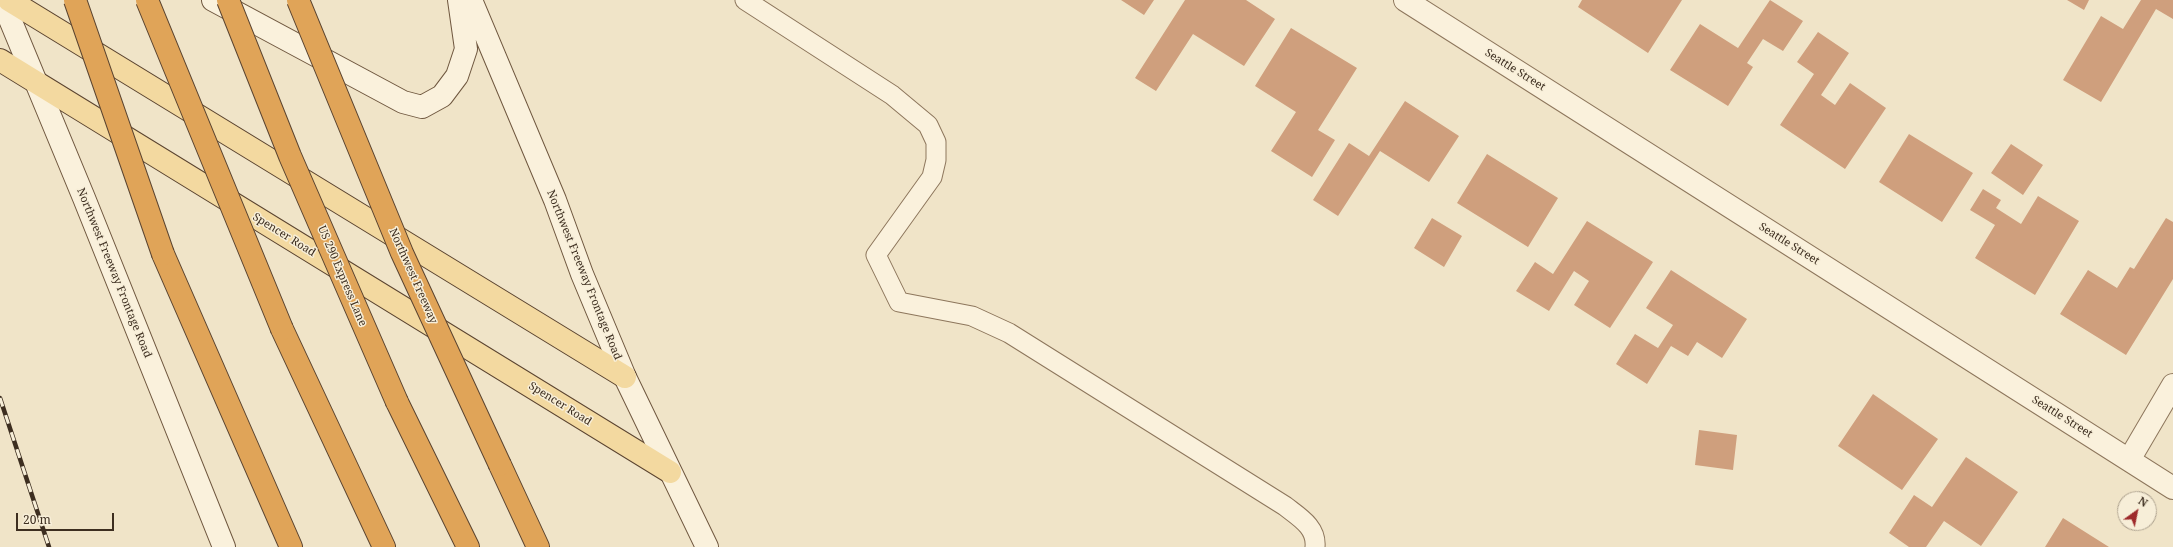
<!DOCTYPE html>
<html>
<head>
<meta charset="utf-8">
<style>
	body { margin:0 }
	#map { position:relative; width:2173px; height:547px; overflow:hidden; background:#f0e4c8; font-family:"Noto Serif",serif }
	canvas { display:block }
	.north { position:absolute; left:2117px; top:491px; width:40px; height:40px; box-sizing:border-box; background:#f7eed8; border:1px solid #ada18e; border-radius:50%; rotate:33deg; font-size:11px; font-weight:700; line-height:16px; text-align:center; color:#3d2e20 }
	.north::after { content:''; display:block; margin:auto; width:14px; height:18px; background:#9e2a2b; clip-path:polygon(50% 0,100% 100%,50% 72%,0 100%) }
	.scale { position:absolute; left:16px; top:513px; width:98px; height:18px; box-sizing:border-box; border:2px solid #3d2e20; border-top:0; padding-left:5px; font-size:12px; line-height:14px; white-space:nowrap; color:#3d2e20; -webkit-text-stroke:3px #f7eed8; paint-order:stroke }
</style>
</head>
<body>
<div id="map">
<canvas width="2173" height="547"></canvas>
<div class="north">N</div>
<div class="scale">20 m</div>
</div>
<script>
const ctx = document.querySelector('canvas').getContext('2d');
ctx.lineJoin = 'round';
function fillPath(path, color) { ctx.fillStyle = color; ctx.fill(path, 'evenodd'); }
function stroke(path, color, width, dash) { ctx.strokeStyle = color; ctx.lineWidth = width; ctx.lineCap = dash ? 'butt' : 'round'; ctx.setLineDash(dash || []); ctx.stroke(path); }
function write(font, color, halo, rows, align = 'center') {
  ctx.font = font + ' "Noto Serif",serif'; ctx.lineWidth = 3; ctx.setLineDash([]); ctx.textBaseline = 'middle'; ctx.strokeStyle = halo; ctx.fillStyle = color; for (const [text, x, y, turn = 0] of rows) {
    ctx.save(); ctx.translate(x, y); ctx.rotate((+turn || 0) * Math.PI / 180); ctx.textAlign = isNaN(turn) ? turn : align; if (halo) ctx.strokeText(text, 0, 0); ctx.fillText(text, 0, 0); ctx.restore();
  }
}
const building = new Path2D(`
	M 1121,0 L 1154,0 L 1144,15 Z
	M 1185,0 L 1246,0 L 1275,19 L 1244,66 L 1193,34 L 1156,91 L 1135,78 Z
	M 1582,0 L 1682,0 L 1648,53 L 1578,7 Z
	M 1770,0 L 1803,21 L 1783,51 L 1763,39 L 1747,63 L 1753,67 L 1728,106 L 1670,70 L 1700,24 L 1738,48 Z
	M 2067,0 L 2089,0 L 2084,10 Z
	M 2141,0 L 2173,0 L 2173,19 L 2156,9 L 2101,102 L 2063,80 L 2101,16 L 2123,29 Z
	M 1291,28 L 1357,68 L 1318,130 L 1335,140 L 1312,177 L 1271,151 L 1296,112 L 1255,86 Z
	M 1818,32 L 1849,53 L 1821,95 L 1835,105 L 1850,83 L 1886,108 L 1845,169 L 1780,125 L 1814,74 L 1797,62 Z
	M 1405,101 L 1459,136 L 1429,182 L 1380,151 L 1338,216 L 1313,200 L 1349,143 L 1369,156 Z
	M 1909,134 L 1973,173 L 1942,222 L 1879,182 Z
	M 2011,144 L 2043,165 L 2023,195 L 1991,173 Z
	M 1487,154 L 1558,198 L 1528,247 L 1457,203 Z
	M 1983,189 L 2001,200 L 1996,208 L 2021,224 L 2038,196 L 2079,221 L 2035,295 L 1975,258 L 1995,225 L 1970,210 Z
	M 1432,218 L 1462,236 L 1444,267 L 1414,248 Z
	M 2166,218 L 2173,222 L 2173,279 L 2126,355 L 2060,314 L 2088,270 L 2117,288 L 2130,267 L 2134,269 Z
	M 1587,221 L 1653,262 L 1610,328 L 1574,305 L 1589,281 L 1574,271 L 1549,311 L 1516,291 L 1535,262 L 1553,274 Z
	M 1671,270 L 1747,319 L 1722,358 L 1697,342 L 1688,356 L 1671,346 L 1647,384 L 1616,364 L 1635,334 L 1658,348 L 1673,325 L 1646,308 Z
	M 1873,394 L 1938,439 L 1902,490 L 1838,446 Z
	M 1699,430 L 1737,435 L 1733,470 L 1695,465 Z
	M 1966,457 L 2018,492 L 1981,546 L 1944,521 L 1926,547 L 1909,547 L 1889,533 L 1914,495 L 1932,507 Z
	M 2063,518 L 2109,547 L 2045,547 Z`);
const lane = new Path2D(`
	M 745,0 L 892,95 L 928,125 L 936,142 L 936,160 L 932,177 L 876,255 L 899,302 L 972,316 L 1009,333 L 1285,506 C 1299,517 1317,527 1315,547`);
const street = new Path2D(`
	M 1405,0 L 2173,488
	M 2129,460 L 2173,385`);
const secondary = new Path2D(`
	M 2,0 L 84,198 L 224,547
	M 213,0 L 403,102 L 422,107 L 442,96 L 457,76 L 466,49 L 459,0
	M 471,0 L 555,200 L 582,274 L 625,377 L 707,547`);
const primary = new Path2D(`
	M 9,0 L 625,377
	M 0,60 L 670,472`);
const highway = new Path2D(`
	M 163,254 L 291,547
	M 282,329 L 384,547
	M 397,402 L 468,547
	M 500,465 L 538,547`);
const rail = new Path2D(`
	M 0,398 L 49,547`);
const highwayBridge = new Path2D(`
	M 75,0 L 163,254
	M 147,0 L 282,329
	M 228,0 L 290,156 L 397,402
	M 298,0 L 402,253 L 500,465`);
const streetNames = [
	["Seattle Street",1515,70,32],
	["Spencer Road",284,235,32],
	["Seattle Street",1789,244,32],
	["Northwest Freeway Frontage Road",114,273,68],
	["Northwest Freeway Frontage Road",584,275,68],
	["US 290 Express Lane",342,276,67],
	["Northwest Freeway",413,276,66],
	["Spencer Road",560,404,32],
	["Seattle Street",2062,417,32]
];
fillPath(building, '#cf9f7d');
stroke(lane, '#8d765c', 21);
stroke(street, '#8d765c', 24);
stroke(secondary, '#6f573f', 24);
stroke(primary, '#5b4430', 24);
stroke(highway, '#5b4430', 24);
stroke(lane, '#faf1dc', 19);
stroke(street, '#faf1dc', 22);
stroke(secondary, '#faf1dc', 22);
stroke(primary, '#f3d9a0', 22);
stroke(highway, '#e0a458', 22);
stroke(rail, '#3d2e20', 4.5);
stroke(rail, '#f7eed8', 3, [9]);
stroke(highwayBridge, '#5b4430', 24, []);
stroke(highwayBridge, '#e0a458', 22);
write('11px', '#3d2e20', '#f7eed8', streetNames);
</script>
</body>
</html>
